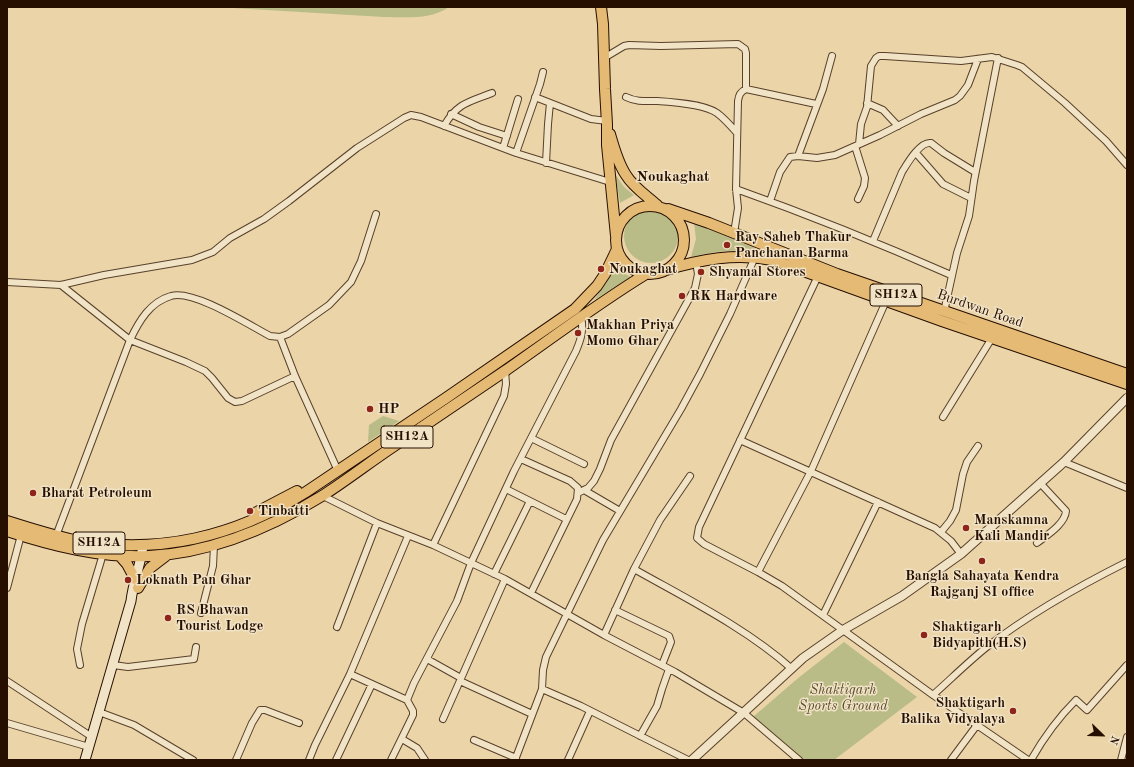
<!DOCTYPE html>
<html>
<head>
<meta charset="utf-8">
<style>
	body { margin:0 }
	#map { position:relative; width:1134px; height:767px; overflow:hidden; background:#ead4a8; font-family:"Old Standard TT",serif }
	canvas { display:block }
	.frame { position:absolute; inset:0; border:8px solid #270f00; pointer-events:none }
	.north { position:absolute; left:1082px; top:715px; width:40px; height:40px; -webkit-text-stroke:3px #f1e3c6; paint-order:stroke; rotate:113deg; font-size:11px; font-weight:700; line-height:16px; text-align:center; color:#270f00 }
	.north::after { content:''; display:block; margin:auto; width:14px; height:18px; background:#270f00; clip-path:polygon(50% 0,100% 100%,50% 72%,0 100%) }
</style>
</head>
<body>
<div id="map">
<canvas width="1134" height="767"></canvas>
<div class="frame"></div>
<div class="north">N</div>
</div>
<script>
const ctx = document.querySelector('canvas').getContext('2d');
ctx.lineJoin = 'round';
function fillPath(path, color) { ctx.fillStyle = color; ctx.fill(path, 'evenodd'); }
function stroke(path, color, width, dash) { ctx.strokeStyle = color; ctx.lineWidth = width; ctx.lineCap = dash ? 'butt' : 'round'; ctx.setLineDash(dash || []); ctx.stroke(path); }
function write(font, color, halo, rows, align = 'center') {
  ctx.font = font + ' "Old Standard TT",serif'; ctx.lineWidth = 3; ctx.setLineDash([]); ctx.textBaseline = 'middle'; ctx.strokeStyle = halo; ctx.fillStyle = color; for (const [text, x, y, turn = 0] of rows) {
    ctx.save(); ctx.translate(x, y); ctx.rotate((+turn || 0) * Math.PI / 180); ctx.textAlign = isNaN(turn) ? turn : align; if (halo) ctx.strokeText(text, 0, 0); ctx.fillText(text, 0, 0); ctx.restore();
  }
}
const green = new Path2D(`
	M 216,7 L 449,7 C 431,20 405,17 384,17 Z
	M 615,174 L 624,187 L 634,195 L 620,203 Z
	M624 236a27 27 0 1 1 54 0a27 27 0 1 1-54 0Z
	M 694,223 L 762,251 C 737,249 715,251 691,257 L 696,239 Z
	M 616,266 L 623,273 L 631,277 L 594,300 L 607,282 Z
	M 383,416 L 399,421 L 368,442 L 369,425 Z
	M 844,642 L 917,697 L 834,760 L 804,760 L 753,717 L 797,679 Z`);
const minor = new Path2D(`
	M 604,58 L 624,46 L 629,45 L 661,46 L 738,44 L 745,49 L 746,53 L 746,89
	M 535,97 L 591,119 L 607,121
	M 626,97 C 636,102 646,101 657,101 C 673,102 704,104 717,113 C 725,119 731,126 737,133
	M 867,103 L 883,110 L 898,126
	M 451,114 L 479,127 L 507,136
	M 444,126 C 457,103 469,102 492,93
	M 859,144 L 861,124 L 867,107 L 871,66 L 876,58 L 879,56 L 885,56 L 961,61 L 992,57 L 1017,65 L 1022,67 L 1065,103 L 1106,141 L 1127,165
	M 855,146 L 865,178 L 864,186 L 858,199
	M 503,148 L 518,99
	M 516,153 L 540,84 L 543,72
	M 916,153 L 943,184 L 971,198
	M 798,156 L 823,89 L 832,56
	M 546,163 L 548,124 L 550,103
	M 736,189 C 809,215 881,244 951,275
	M 770,201 L 780,172 L 790,157 L 798,156 L 817,158 L 835,155 L 880,135 L 921,114 L 955,100 L 960,96 L 968,85 L 978,59
	M 734,233 L 738,208 L 736,189 L 738,101 C 739,95 740,92 746,89 L 816,104
	M 873,241 L 902,172 C 907,164 920,141 931,143 L 944,153 L 975,172
	M 818,276 L 699,527 L 697,538 L 704,544 L 758,572 L 782,586 L 933,695 L 1028,760
	M 7,282 L 61,285 L 104,275 L 192,260 L 213,252 L 230,238 L 264,219 L 289,201 L 357,148 L 404,118 L 411,115 L 421,117 L 516,153 L 610,182
	M 61,285 L 130,340 L 186,362 L 205,371 L 212,378 L 228,398 L 235,402 L 242,401 L 295,376
	M 944,312 L 957,253 L 969,216 L 974,181 L 998,58
	M 280,337 L 295,376 L 338,471
	M 943,417 L 992,338
	M 531,438 L 584,464
	M 740,440 L 935,528 L 951,541 L 961,554
	M 521,459 L 570,481 L 578,488 L 577,499 L 531,593
	M 1064,462 L 1127,488
	M 506,489 L 566,519
	M 584,490 L 620,511
	M 578,493 L 588,488 L 594,481 L 600,469 L 611,440 L 695,288 L 698,274 L 696,262
	M 323,496 L 377,523 L 433,545 L 505,579 L 604,635 L 675,672 L 744,713 L 799,760
	M 941,532 L 950,521 L 956,510 L 963,474 L 967,462 L 978,446
	M 56,536 L 130,340 C 139,321 150,302 171,296 C 193,289 249,325 270,336 L 280,337 L 288,334 L 329,305 L 351,282 L 361,261 L 376,214
	M 1037,543 C 1047,535 1065,524 1066,511 L 1041,484
	M 433,545 L 504,396 L 506,384 L 505,370
	M 634,569 C 687,599 746,628 792,669
	M 758,572 L 811,471 L 886,301
	M 494,574 L 530,501
	M 7,588 L 21,535
	M 615,610 L 669,636 L 671,642 L 662,665
	M 201,613 L 213,566 L 214,545
	M 823,615 L 878,502
	M 337,627 L 377,523
	M 604,635 L 634,569 L 660,520 L 690,476
	M 427,659 L 461,678
	M 80,665 L 77,649 L 82,624 L 103,554
	M 113,665 L 128,667 L 194,659 L 196,647
	M 350,674 L 407,700 L 413,711 L 413,715 L 391,760
	M 7,681 L 92,737
	M 460,681 L 532,714
	M 542,689 L 581,706 L 688,760
	M 933,695 C 951,679 969,661 988,646 C 1031,613 1079,586 1127,562
	M 407,700 L 414,683 L 457,601 L 471,563 L 514,471 L 576,351 C 581,339 584,330 581,317
	M 99,712 L 134,725 L 193,760
	M 443,719 L 505,579
	M 7,723 L 89,747
	M 640,736 L 657,706 L 662,689 L 669,669
	M 402,739 L 417,748 L 425,760
	M 474,740 L 516,758
	M 236,760 L 252,723 L 260,710 L 265,710 L 299,723
	M 309,760 L 315,745 L 350,674 L 408,536
	M 336,760 L 372,684
	M 515,760 L 542,689 L 543,670 L 546,657 L 603,540 L 681,409 L 700,374 L 730,314 L 755,257
	M 568,760 L 590,711
	M 951,760 L 977,725
	M 1031,760 C 1044,737 1057,719 1076,700 L 1087,710 L 1127,665
	M 1121,760 L 1127,737`);
const tertiary = new Path2D(`
	M 692,760 L 803,658 L 843,630 L 902,596 L 961,554 L 1064,462 L 1127,398`);
const secondary = new Path2D(`
	M 85,760 L 131,601 C 133,582 141,564 143,545`);
const primary = new Path2D(`
	M 601,7 L 603,24 L 605,89 L 607,124 L 607,145 L 616,236
	M 610,134 C 614,148 618,163 626,175 C 633,187 647,196 657,205
	M616 240a34 34 0 1 1 68 0a34 34 0 1 1-68 0Z
	M 668,209 L 709,223 L 837,274 L 1127,374
	M 666,270 C 702,259 735,253 773,260 L 942,321 L 1127,384
	M 255,513 L 297,491
	M 7,521 C 29,528 51,535 74,540 C 159,555 234,537 306,492 L 446,398 L 575,309 L 597,286 L 605,274 L 617,249
	M 7,531 C 53,546 100,558 149,556 C 211,553 270,528 322,496 C 347,480 370,462 394,446 C 431,421 468,396 505,371 C 552,338 597,304 646,274
	M 120,556 L 127,564 L 135,579
	M 138,588 L 150,568 L 167,555`);
const markers = [
	[727,245,4,"#8f2418"],
	[601,269,4,"#8f2418"],
	[701,272,4,"#8f2418"],
	[682,296,4,"#8f2418"],
	[578,333,4,"#8f2418"],
	[370,409,4,"#8f2418"],
	[33,493,4,"#8f2418"],
	[250,511,4,"#8f2418"],
	[966,528,4,"#8f2418"],
	[982,561,4,"#8f2418"],
	[128,580,4,"#8f2418"],
	[168,618,4,"#8f2418"],
	[924,635,4,"#8f2418"],
	[1013,711,4,"#8f2418"]
];
const shields = [
	[896,295,52],
	[407,437,52],
	[99,543,52]
];
const shieldNames = [
	["SH12A",896,295],
	["SH12A",407,437],
	["SH12A",99,543]
];
const poiNames = [
	["Ray Saheb Thakur",735,237],
	["Panchanan Barma",735,253],
	["Noukaghat",609,269],
	["Shyamal Stores",709,272],
	["RK Hardware",690,296],
	["Makhan Priya",586,325],
	["Momo Ghar",586,341],
	["HP",378,409],
	["Bharat Petroleum",41,493],
	["Tinbatti",258,511],
	["Manskamna",974,520],
	["Kali Mandir",974,536],
	["Bangla Sahayata Kendra",982,576,"center"],
	["Rajganj SI office",982,592,"center"],
	["Loknath Pan Ghar",136,580],
	["RS Bhawan",176,610],
	["Tourist Lodge",176,626],
	["Shaktigarh",932,627],
	["Bidyapith(H.S)",932,643],
	["Shaktigarh",1005,703,"right"],
	["Balika Vidyalaya",1005,719,"right"]
];
const streetNames = [
	["Burdwan Road",980,309,19]
];
const parkNames = [
	["Shaktigarh",843,690],
	["Sports Ground",843,706]
];
const neighbourhoodNames = [
	["Noukaghat",673,177]
];
fillPath(green, '#b9bc86');
stroke(minor, '#58402a', 8);
stroke(tertiary, '#58402a', 10);
stroke(secondary, '#270f00', 11);
stroke(primary, '#270f00', 12);
stroke(minor, '#f1e3c6', 6);
stroke(tertiary, '#f1e3c6', 8);
stroke(secondary, '#f1e3c6', 9);
stroke(primary, '#e5ba74', 10);
for (const [x, y, r, color] of markers) { const dot = new Path2D(); dot.arc(x, y, r, 0, 2 * Math.PI); ctx.fillStyle = color; ctx.fill(dot); stroke(dot, '#f1e3c6', 1.5); }
for (const [x, y, w] of shields) { const box = new Path2D(); box.roundRect(x - w / 2, y - 11, w, 22, 3); ctx.fillStyle = '#f1e3c6'; ctx.fill(box); stroke(box, '#270f00', 1); }
write('bold 13px', '#270f00', null, shieldNames);
write('bold 14px', '#270f00', '#f1e3c6', poiNames, 'left');
write('14px', '#270f00', '#f1e3c6', streetNames);
write('italic 14px', '#5a4c2f', '#f1e3c6', parkNames);
write('bold 15px', '#270f00', '#f1e3c6', neighbourhoodNames);
</script>
</body>
</html>
